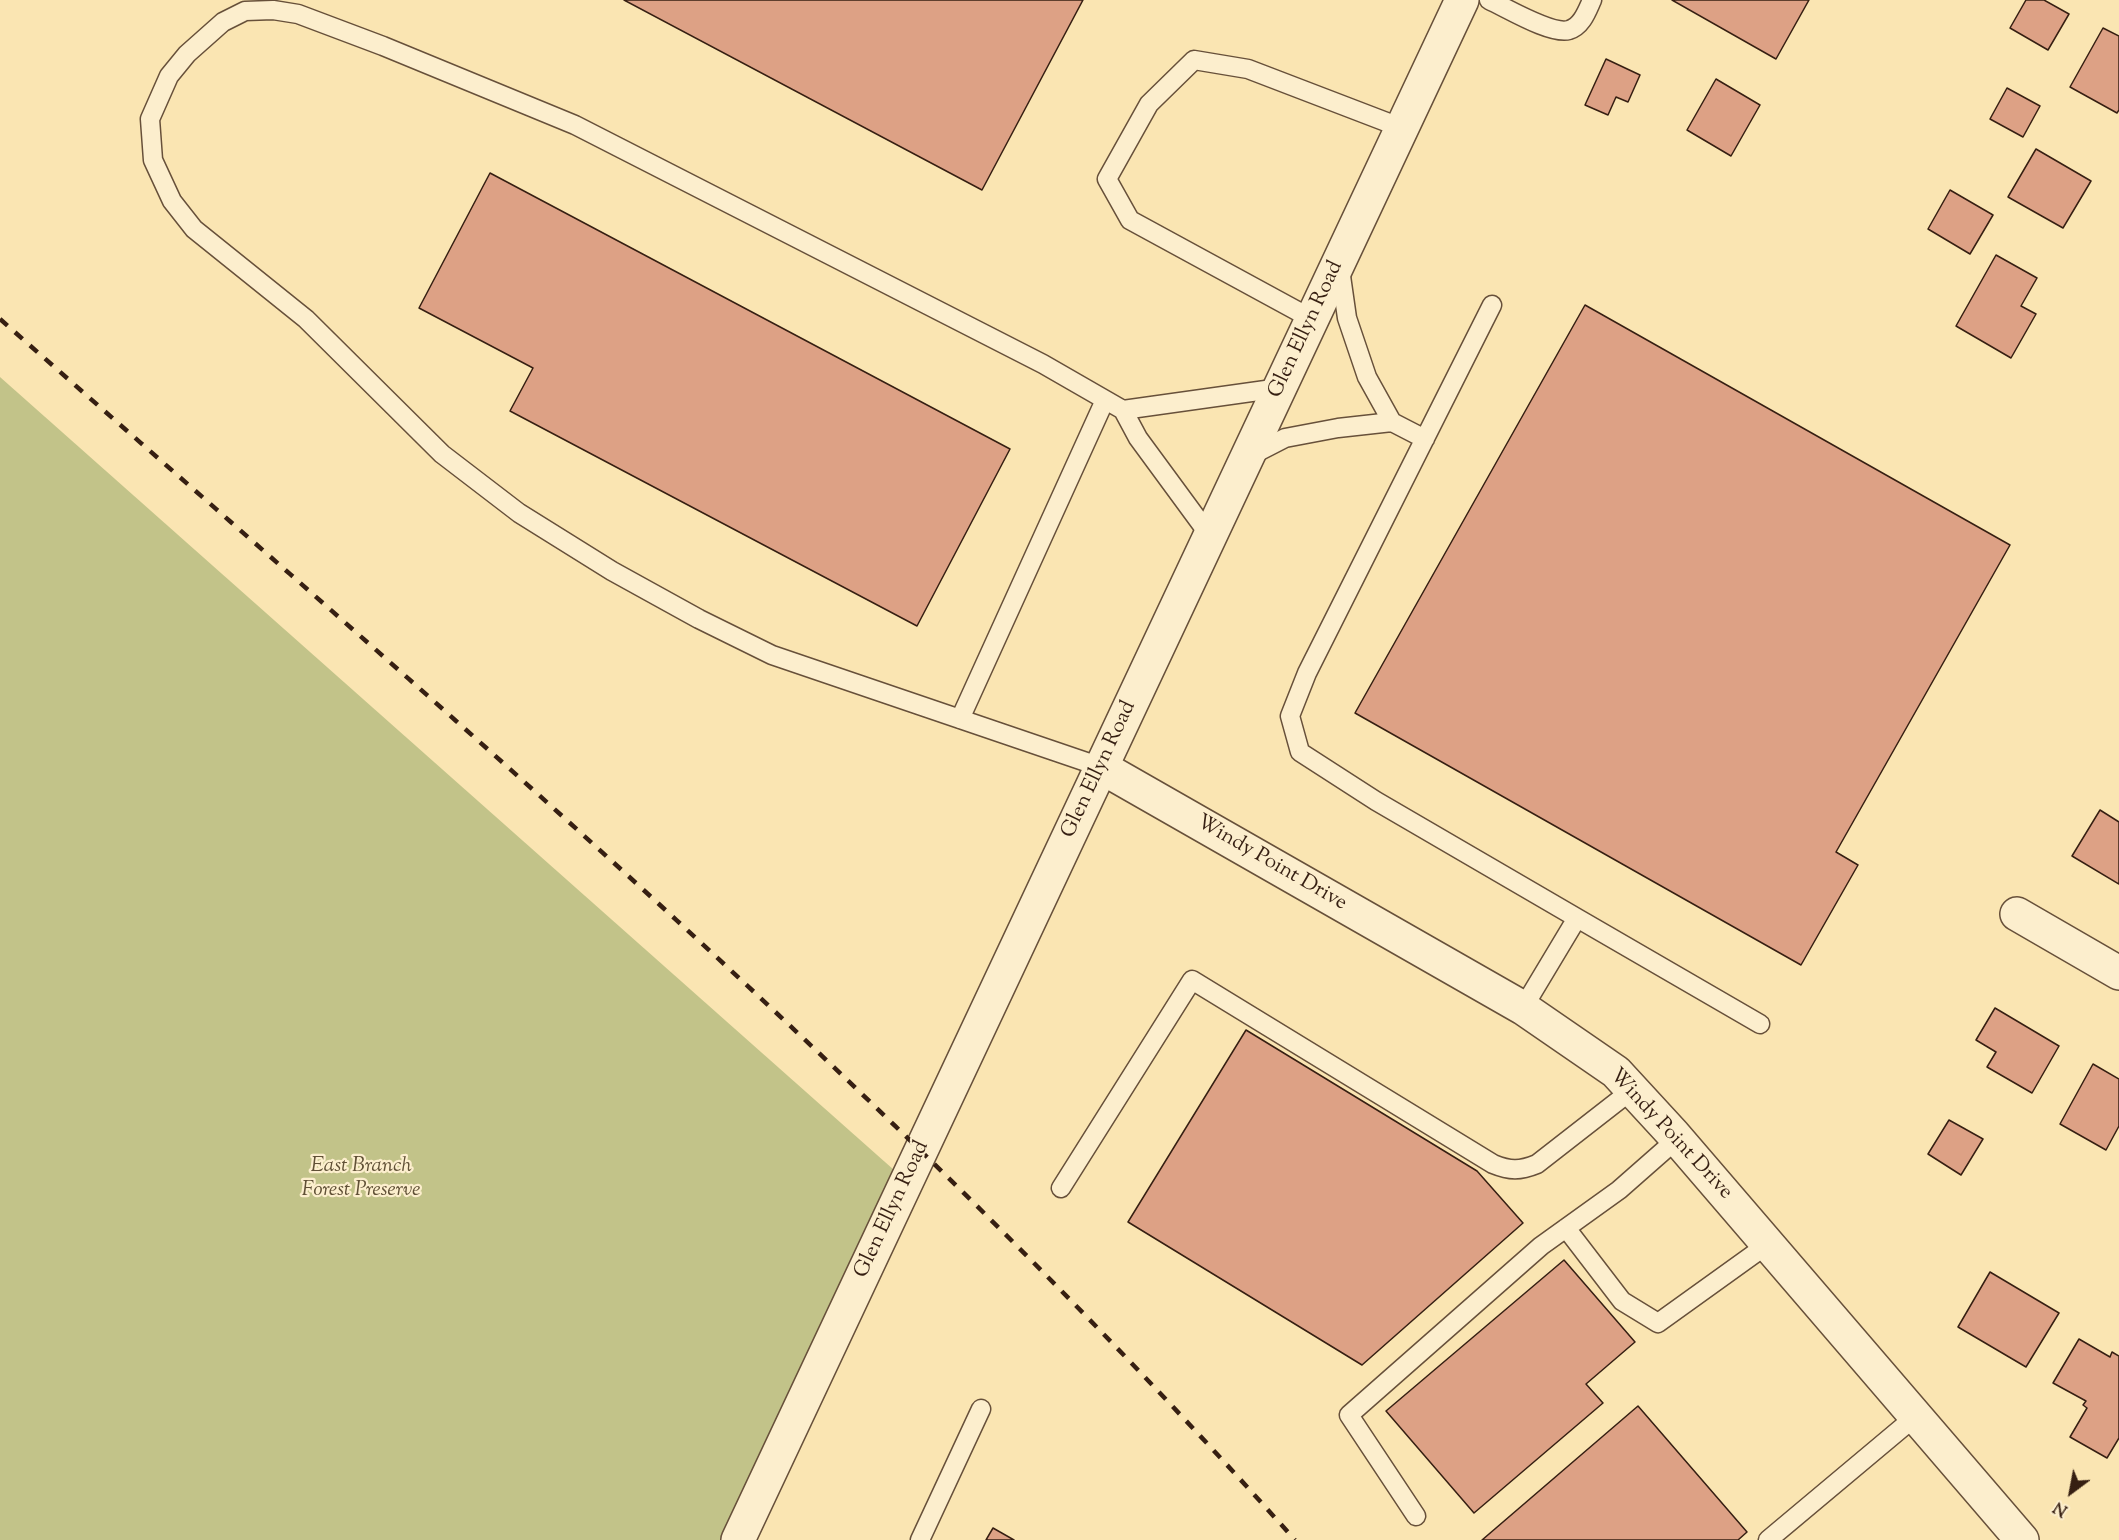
<!DOCTYPE html>
<html>
<head>
<meta charset="utf-8">
<style>
	body { margin:0 }
	#map { position:relative; width:2119px; height:1540px; overflow:hidden; background:#fae5b2; font-family:"Sorts Mill Goudy",serif }
	canvas { display:block }
	.north { position:absolute; left:2041px; top:1462px; width:60px; height:60px; -webkit-text-stroke:4px #fceecd; paint-order:stroke; rotate:212deg; font-size:16px; font-weight:700; line-height:24px; text-align:center; color:#361f12 }
	.north::after { content:''; display:block; margin:auto; width:21px; height:27px; background:#361f12; clip-path:polygon(50% 0,100% 100%,50% 72%,0 100%) }
</style>
</head>
<body>
<div id="map">
<canvas width="2119" height="1540"></canvas>
<div class="north">N</div>
</div>
<script>
const ctx = document.querySelector('canvas').getContext('2d');
ctx.lineJoin = 'round';
function fillPath(path, color) { ctx.fillStyle = color; ctx.fill(path, 'evenodd'); }
function stroke(path, color, width, dash) { ctx.strokeStyle = color; ctx.lineWidth = width; ctx.lineCap = dash ? 'butt' : 'round'; ctx.setLineDash(dash || []); ctx.stroke(path); }
function write(font, color, halo, rows, align = 'center') {
  ctx.font = font + ' "Sorts Mill Goudy",serif'; ctx.lineWidth = 4.5; ctx.setLineDash([]); ctx.textBaseline = 'middle'; ctx.strokeStyle = halo; ctx.fillStyle = color; for (const [text, x, y, turn = 0] of rows) {
    ctx.save(); ctx.translate(x, y); ctx.rotate((+turn || 0) * Math.PI / 180); ctx.textAlign = isNaN(turn) ? turn : align; if (halo) ctx.strokeText(text, 0, 0); ctx.fillText(text, 0, 0); ctx.restore();
  }
}
const green = new Path2D(`
	M 0,377 L 894,1170 L 722,1540 L 0,1540 Z`);
const building = new Path2D(`
	M 624,0 L 1083,0 L 982,190 Z
	M 1672,0 L 1809,0 L 1776,59 Z
	M 2026,0 L 2044,0 L 2069,14 L 2048,50 L 2010,28 Z
	M 2103,28 L 2119,36 L 2119,110 L 2117,113 L 2070,87 Z
	M 1606,59 L 1640,75 L 1628,102 L 1616,97 L 1608,115 L 1585,105 Z
	M 1716,79 L 1760,105 L 1731,156 L 1687,130 Z
	M 2007,88 L 2040,106 L 2023,137 L 1990,119 Z
	M 2036,149 L 2091,181 L 2063,228 L 2008,197 Z
	M 490,173 L 1010,449 L 917,626 L 510,411 L 533,368 L 419,308 Z
	M 1950,190 L 1993,215 L 1970,254 L 1928,229 Z
	M 1996,255 L 2037,278 L 2021,306 L 2036,314 L 2011,358 L 1956,326 Z
	M 1585,305 L 2010,545 L 1836,852 L 1858,865 L 1801,965 L 1355,713 Z
	M 2100,810 L 2119,822 L 2119,884 L 2072,856 Z
	M 1995,1008 L 2059,1046 L 2032,1093 L 1987,1067 L 1996,1052 L 1976,1040 Z
	M 1246,1030 L 1477,1171 L 1523,1223 L 1362,1365 L 1128,1222 Z
	M 2093,1064 L 2119,1079 L 2119,1126 L 2106,1150 L 2060,1124 Z
	M 1949,1120 L 1983,1139 L 1961,1175 L 1928,1154 Z
	M 1564,1260 L 1635,1342 L 1586,1384 L 1603,1403 L 1474,1513 L 1386,1411 Z
	M 1990,1272 L 2059,1313 L 2026,1367 L 1958,1327 Z
	M 2079,1339 L 2110,1357 L 2112,1352 L 2119,1356 L 2119,1438 L 2107,1458 L 2070,1437 L 2087,1408 L 2083,1405 L 2086,1401 L 2053,1383 Z
	M 1638,1406 L 1747,1532 L 1738,1540 L 1482,1540 Z
	M 993,1528 L 1014,1540 L 986,1540 Z`);
const service = new Path2D(`
	M 1489,0 C 1507,8 1551,35 1569,30 C 1582,26 1587,11 1592,0
	M 1340,269 L 1347,318 L 1367,377 L 1392,422
	M 1492,305 L 1307,673 L 1290,716 L 1300,752 L 1376,801 L 1577,918
	M 1312,319 L 1130,220 L 1107,179 L 1149,104 L 1194,60 L 1248,69 L 1402,128
	M 1250,456 L 1285,438 L 1338,428 L 1392,422 L 1425,439
	M 1210,536 L 1138,438 L 1123,410 L 1280,388
	M 960,719 L 1105,400
	M 1101,767 L 772,655 L 699,619 L 612,571 L 519,513 L 442,454 L 306,319 L 194,229 L 172,201 L 153,160 L 150,119 L 169,76 L 187,54 L 223,22 L 245,11 L 273,10 L 298,14 L 383,46 L 575,125 L 1043,364 L 1123,410
	M 1523,1008 L 1577,918 L 1760,1024
	M 1061,1188 L 1192,980 L 1493,1164 C 1510,1171 1520,1171 1537,1164 L 1632,1090
	M 1566,1228 L 1622,1301 L 1658,1323 L 1768,1244
	M 1416,1516 L 1349,1415 L 1541,1246 L 1619,1190 L 1677,1139
	M 920,1540 L 981,1409
	M 1768,1540 L 1916,1416`);
const minor = new Path2D(`
	M 1101,767 L 1523,1008 L 1616,1072 L 1674,1135 L 2022,1540
	M 2017,914 L 2119,973`);
const tertiary = new Path2D(`
	M 738,1540 L 1462,0`);
const rail = new Path2D(`
	M 0,319 C 445,712 899,1096 1295,1540`);
const streetNames = [
	["Glen Ellyn Road",1307,330,-65],
	["Glen Ellyn Road",1100,770,-65],
	["Windy Point Drive",1271,864,30],
	["Windy Point Drive",1670,1135,47],
	["Glen Ellyn Road",893,1210,-65]
];
const parkNames = [
	["East Branch",361,1167],
	["Forest Preserve",361,1191]
];
fillPath(green, '#c2c389');
fillPath(building, '#dda185');
stroke(building, '#361f12', 1.5);
stroke(service, '#67503a', 21);
stroke(minor, '#67503a', 36);
stroke(tertiary, '#67503a', 36);
stroke(service, '#fceecd', 18);
stroke(minor, '#fceecd', 33);
stroke(tertiary, '#fceecd', 33);
stroke(rail, '#361f12', 4.5, [10, 10]);
write('21px', '#361f12', '#fceecd', streetNames);
write('italic 21px', '#605036', '#fceecd', parkNames);
</script>
</body>
</html>
